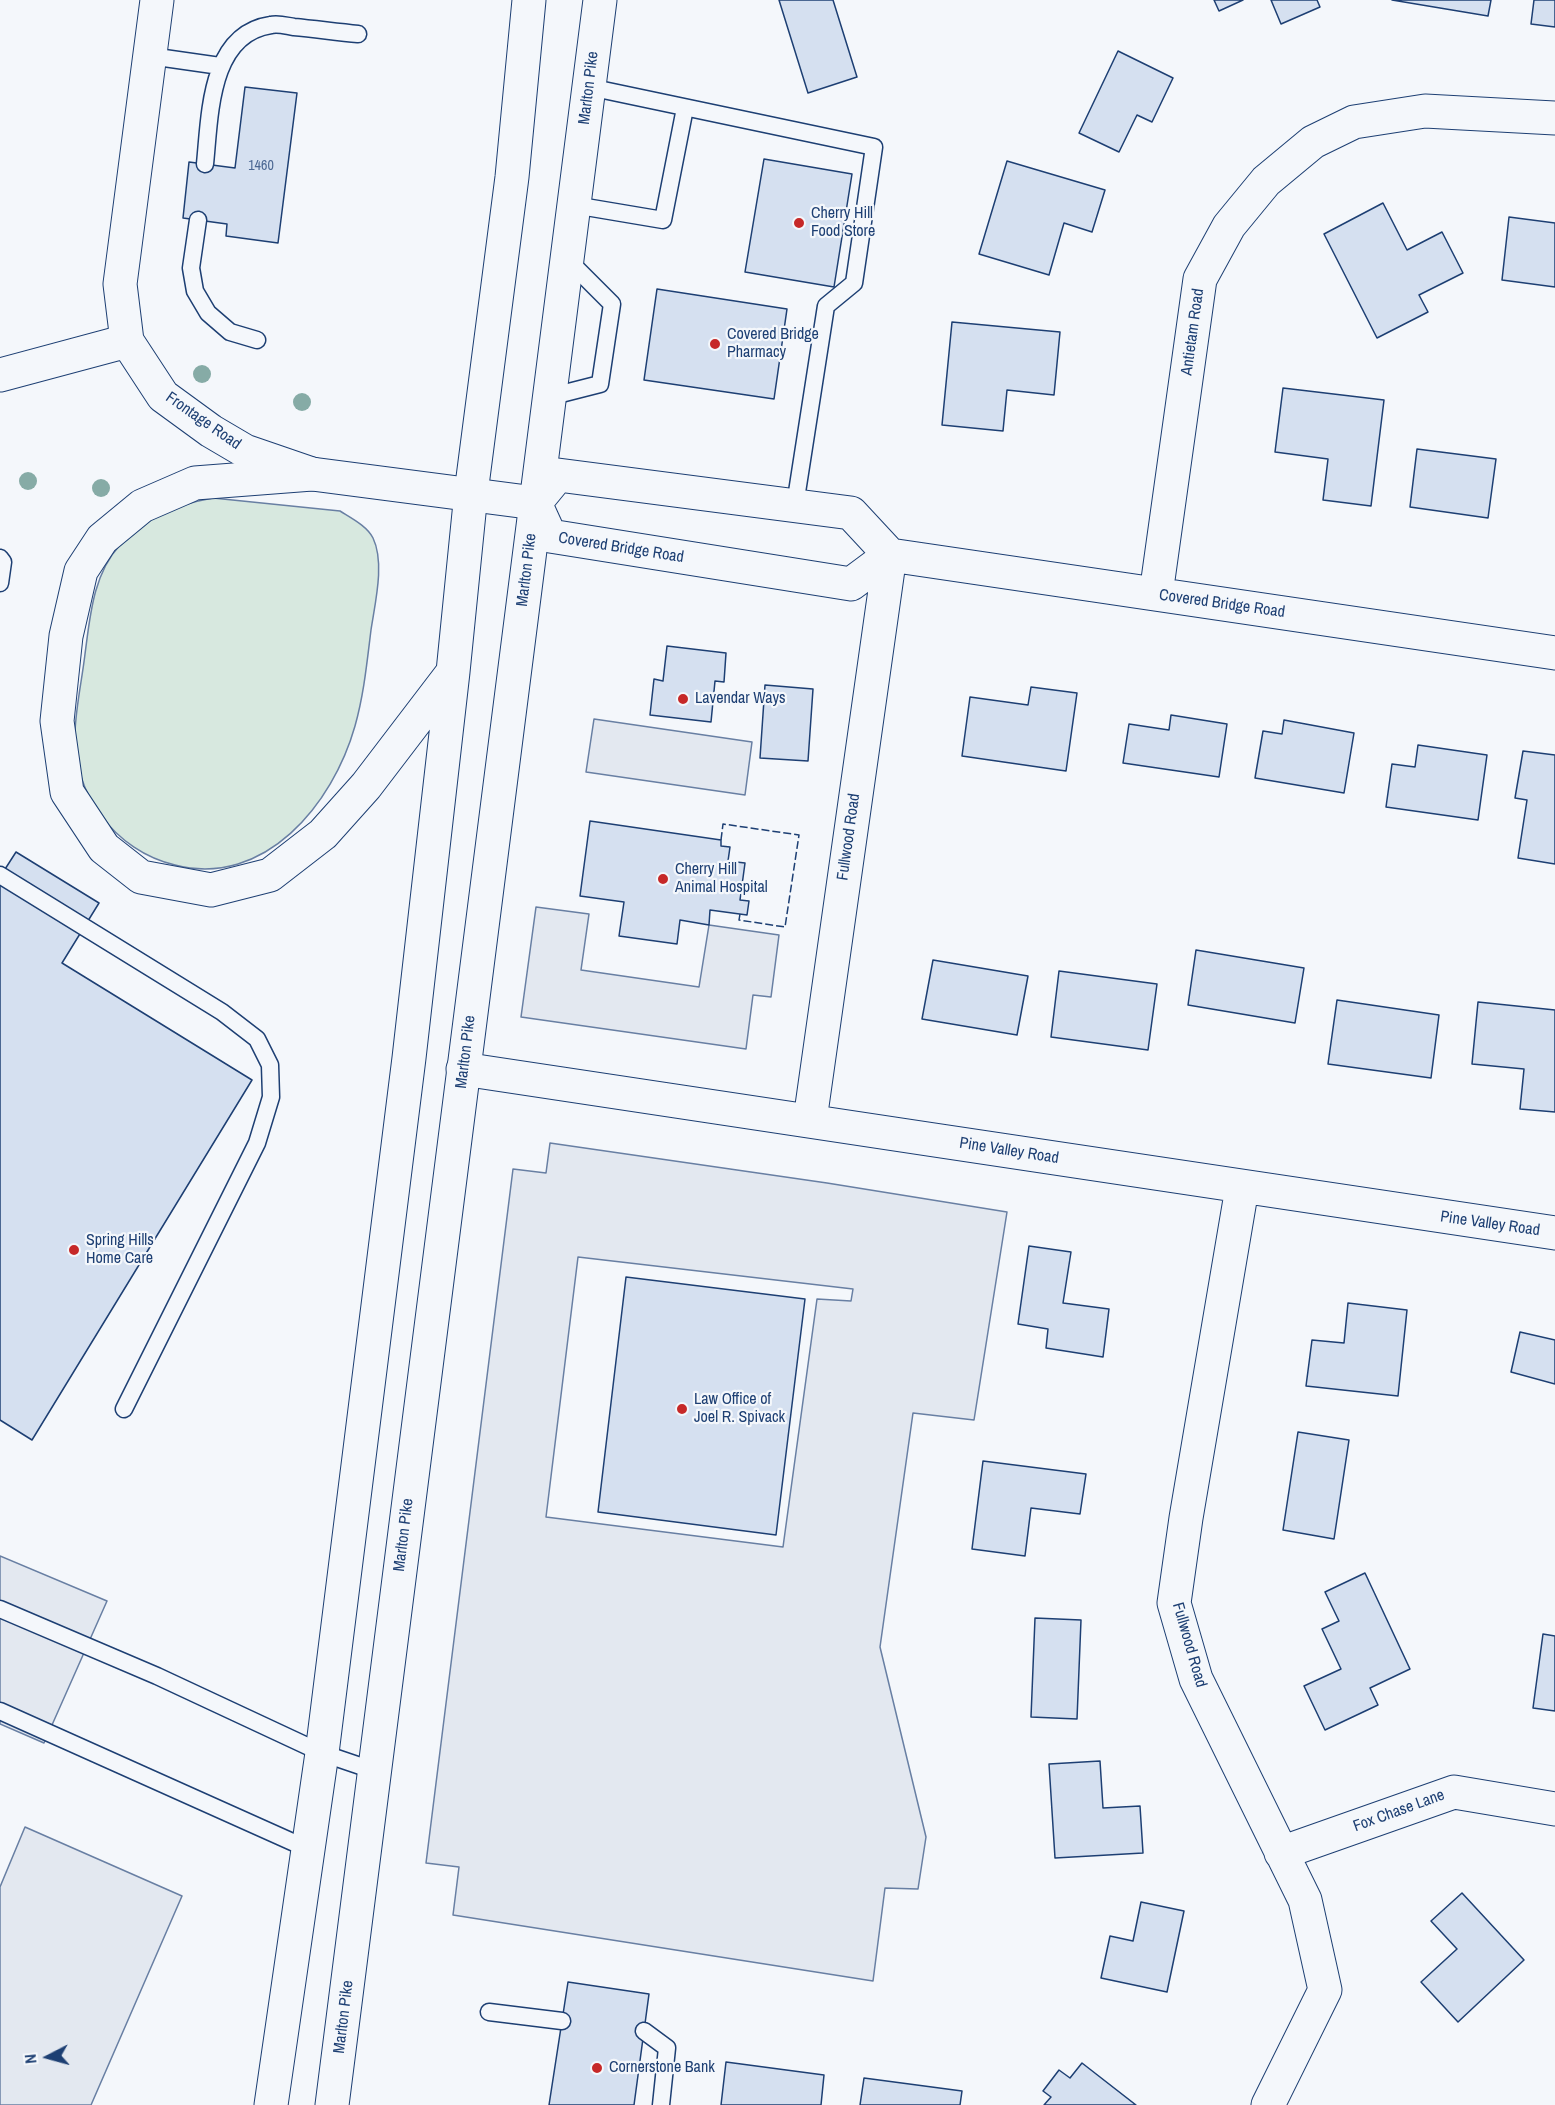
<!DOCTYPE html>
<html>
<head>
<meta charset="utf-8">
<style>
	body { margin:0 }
	#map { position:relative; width:1555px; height:2105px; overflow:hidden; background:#f4f7fb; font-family:"Archivo Narrow",sans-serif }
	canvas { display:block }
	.north { position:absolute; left:18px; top:2027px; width:60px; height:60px; -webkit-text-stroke:4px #f4f7fb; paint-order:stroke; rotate:264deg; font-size:16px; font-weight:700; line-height:24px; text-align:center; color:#1d3f73 }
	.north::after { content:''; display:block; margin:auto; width:21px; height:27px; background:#1d3f73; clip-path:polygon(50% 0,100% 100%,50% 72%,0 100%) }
</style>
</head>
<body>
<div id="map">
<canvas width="1555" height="2105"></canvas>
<div class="north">N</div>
</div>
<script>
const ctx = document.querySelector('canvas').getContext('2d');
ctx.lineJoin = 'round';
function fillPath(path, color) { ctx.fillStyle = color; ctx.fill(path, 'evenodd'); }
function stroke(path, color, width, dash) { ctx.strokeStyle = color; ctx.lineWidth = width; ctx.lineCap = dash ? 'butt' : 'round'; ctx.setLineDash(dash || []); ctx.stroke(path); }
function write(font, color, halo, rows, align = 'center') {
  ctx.font = font + ' "Archivo Narrow",sans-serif'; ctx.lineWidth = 4.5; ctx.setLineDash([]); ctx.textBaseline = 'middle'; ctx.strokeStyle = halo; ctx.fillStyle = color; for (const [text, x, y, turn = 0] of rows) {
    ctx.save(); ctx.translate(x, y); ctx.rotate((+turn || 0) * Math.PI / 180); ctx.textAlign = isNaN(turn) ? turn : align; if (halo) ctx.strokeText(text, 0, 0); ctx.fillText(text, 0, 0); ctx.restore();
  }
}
const green = new Path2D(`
	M 213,498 L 340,511 C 351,518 367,526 373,538 C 385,563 375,603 371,630 C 367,662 364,694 355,726 C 333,804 265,888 175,865 C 115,851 72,793 75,732 C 76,706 82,680 85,654 C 90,617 93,574 120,545 C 145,517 178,504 213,498 Z`);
const parking = new Path2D(`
	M 594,719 L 752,742 L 745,795 L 586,772 Z
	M 536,907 L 589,914 L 581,970 L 699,987 L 709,925 L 779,935 L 771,997 L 753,995 L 746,1049 L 521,1017 Z
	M 550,1143 L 827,1183 L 1007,1212 L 974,1420 L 913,1413 L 880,1647 L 926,1837 L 918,1889 L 885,1888 L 873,1981 L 453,1915 L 459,1867 L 426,1863 L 513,1169 L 546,1173 ZM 578,1257 L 853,1289 L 851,1301 L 817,1299 L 783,1547 L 546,1517 Z
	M 0,1556 L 107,1601 L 44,1743 L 0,1724 Z
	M 25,1827 L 182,1896 L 91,2105 L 0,2105 L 0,1887 Z`);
const building = new Path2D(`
	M 779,0 L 833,0 L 857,77 L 808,93 Z
	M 1214,0 L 1243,0 L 1219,11 Z
	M 1271,0 L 1317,0 L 1320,7 L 1281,24 Z
	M 1392,0 L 1491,0 L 1488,16 Z
	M 1534,0 L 1555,0 L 1555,27 L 1531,24 Z
	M 1118,51 L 1173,78 L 1152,122 L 1137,115 L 1119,152 L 1079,133 Z
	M 245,87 L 297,93 L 278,243 L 226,236 L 227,224 L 183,218 L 189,162 L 235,168 Z
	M 764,159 L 852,174 L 834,287 L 745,272 Z
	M 1007,161 L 1105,190 L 1092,232 L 1064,223 L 1049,275 L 979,254 Z
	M 1383,203 L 1407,250 L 1442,232 L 1463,273 L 1419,295 L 1428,312 L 1377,338 L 1324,234 Z
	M 1509,217 L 1555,223 L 1555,287 L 1502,280 Z
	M 657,289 L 787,309 L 774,399 L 644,380 Z
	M 952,322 L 1060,332 L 1054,395 L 1007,390 L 1003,431 L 942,425 Z
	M 1283,388 L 1384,400 L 1371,506 L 1323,500 L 1328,459 L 1275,452 Z
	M 1417,449 L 1496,459 L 1488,518 L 1410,507 Z
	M 667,646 L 726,653 L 724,682 L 715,681 L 711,722 L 650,715 L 654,679 L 663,681 Z
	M 765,685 L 813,689 L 808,761 L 760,758 Z
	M 1031,687 L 1077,693 L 1066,771 L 962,756 L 970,697 L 1028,705 Z
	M 1171,715 L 1227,724 L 1219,777 L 1123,763 L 1129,724 L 1169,730 Z
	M 1284,720 L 1354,733 L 1344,793 L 1255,778 L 1263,731 L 1282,734 Z
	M 1418,745 L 1487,755 L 1478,820 L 1386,807 L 1392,764 L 1415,767 Z
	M 1523,751 L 1555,755 L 1555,864 L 1518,858 L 1527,800 L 1515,798 Z
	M 590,821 L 721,840 L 721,846 L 730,847 L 728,861 L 745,863 L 740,900 L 749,901 L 747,915 L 710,910 L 709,925 L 680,920 L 677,944 L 619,936 L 624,902 L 580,896 Z
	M 16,852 L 99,903 L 62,963 L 252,1080 L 32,1440 L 0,1420 L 0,877 Z
	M 1196,950 L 1304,968 L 1295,1023 L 1188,1005 Z
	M 933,960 L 1028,976 L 1017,1035 L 922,1019 Z
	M 1059,971 L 1157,984 L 1148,1050 L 1051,1037 Z
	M 1337,1000 L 1439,1015 L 1431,1078 L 1328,1064 Z
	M 1478,1002 L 1555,1010 L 1555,1112 L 1520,1109 L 1524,1069 L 1472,1064 Z
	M 1029,1246 L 1071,1252 L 1063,1303 L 1109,1309 L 1103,1357 L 1046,1348 L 1048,1329 L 1018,1324 Z
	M 626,1277 L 805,1299 L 776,1535 L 598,1512 Z
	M 1348,1303 L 1407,1310 L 1398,1396 L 1306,1386 L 1312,1340 L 1344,1343 Z
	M 1520,1332 L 1555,1340 L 1555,1384 L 1511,1372 Z
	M 1298,1432 L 1349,1440 L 1334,1539 L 1283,1530 Z
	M 983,1461 L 1086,1474 L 1080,1514 L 1031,1508 L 1025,1556 L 972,1549 Z
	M 1365,1573 L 1410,1669 L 1370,1688 L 1378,1705 L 1325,1730 L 1304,1686 L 1341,1669 L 1322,1629 L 1339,1621 L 1325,1592 Z
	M 1035,1618 L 1081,1620 L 1077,1719 L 1031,1717 Z
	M 1543,1634 L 1555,1636 L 1555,1711 L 1533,1708 Z
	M 1100,1761 L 1103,1808 L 1140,1806 L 1143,1853 L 1055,1858 L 1049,1764 Z
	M 1462,1893 L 1524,1960 L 1458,2022 L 1421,1982 L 1457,1949 L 1431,1921 Z
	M 1141,1902 L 1184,1911 L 1167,1992 L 1101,1978 L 1110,1936 L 1133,1941 Z
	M 568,1982 L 649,1994 L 634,2105 L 549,2105 Z
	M 726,2062 L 824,2075 L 821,2105 L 721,2105 Z
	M 1082,2063 L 1136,2105 L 1044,2105 L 1051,2097 L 1043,2091 L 1059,2070 L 1070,2078 Z
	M 864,2078 L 962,2091 L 960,2105 L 860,2105 Z`);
const lane = new Path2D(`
	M 150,56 L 220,66
	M 589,87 L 874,147 L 854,283 L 826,306 L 795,505
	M 205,164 C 210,116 209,34 271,25 C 278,23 287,26 294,27 C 315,29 337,32 358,34
	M 574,205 L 663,220 L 685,108
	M 198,220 L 191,268 L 195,291 L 208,313 L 230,332 L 257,340
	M 549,397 L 600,384 L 612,304 L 567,259
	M 0,558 L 3,562 L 0,583
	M 0,875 L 222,1012 L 257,1039 L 270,1065 L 271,1097 L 257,1143 L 124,1409
	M 0,1609 L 157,1676 L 322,1753 L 375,1771
	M 0,1711 L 308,1849
	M 489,2012 L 562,2021
	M 644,2031 L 667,2048 L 661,2105`);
const street = new Path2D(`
	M 157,0 L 120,284 L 127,341 L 163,396 L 211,431 L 245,451 L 312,474 L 535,503
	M 0,375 L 127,341
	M 535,503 L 558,475 L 851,513 L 890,555 L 1555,653
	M 535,503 L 550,536 L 851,584 L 890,555
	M 1156,594 L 1200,279 L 1229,226 L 1266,181 L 1313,142 L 1354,122 L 1425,111 L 1555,118
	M 463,1069 C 827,1123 1191,1180 1555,1233
	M 810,1120 L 890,555
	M 1242,1188 L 1186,1518 L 1174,1603 L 1196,1679 L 1305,1900 L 1325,1990 L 1268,2105
	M 1281,1853 L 1454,1792 L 1555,1809`);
const highway = new Path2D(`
	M 312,474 L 195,483 L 142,506 L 102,539 L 81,571 L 66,636 L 57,721 L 67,792 L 104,848 L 141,877 L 211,890 L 270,875 L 323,834 L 366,786 L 453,672
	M 271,2105 L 322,1753 L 409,1058 L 453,672 L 471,493 L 512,177 L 529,0
	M 332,2105 L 600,0`);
const fence = new Path2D(`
	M 721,840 L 723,824 L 799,835 L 785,927 L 739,920 L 740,914`);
const trees = [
	[202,374],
	[302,402],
	[28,481],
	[101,488]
];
const markers = [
	[799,223,6,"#c62828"],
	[715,344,6,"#c62828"],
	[683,699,6,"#c62828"],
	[663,879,6,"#c62828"],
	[74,1250,6,"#c62828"],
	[682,1409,6,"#c62828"],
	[597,2068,6,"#c62828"]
];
const numberNames = [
	["1460",261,166]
];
const streetNames = [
	["Marlton Pike",589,88,-83],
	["Antietam Road",1193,332,-82],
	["Frontage Road",203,421,35],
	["Covered Bridge Road",621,548,9],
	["Marlton Pike",527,570,-83],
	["Covered Bridge Road",1222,604,8],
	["Fullwood Road",849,837,-82],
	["Marlton Pike",466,1052,-83],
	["Pine Valley Road",1009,1151,9],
	["Pine Valley Road",1490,1224,8],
	["Marlton Pike",404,1535,-83],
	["Fullwood Road",1189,1645,74],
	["Fox Chase Lane",1399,1811,-20],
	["Marlton Pike",344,2017,-83]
];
const poiNames = [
	["Cherry Hill",811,214],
	["Food Store",811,232],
	["Covered Bridge",727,335],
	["Pharmacy",727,353],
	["Lavendar Ways",695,699],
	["Cherry Hill",675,870],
	["Animal Hospital",675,888],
	["Spring Hills",86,1241],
	["Home Care",86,1259],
	["Law Office of",694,1400],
	["Joel R. Spivack",694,1418],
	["Cornerstone Bank",609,2068]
];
fillPath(green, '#d7e8df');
stroke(green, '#687fa3', 1.5);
fillPath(parking, '#e3e8f0');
stroke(parking, '#687fa3', 1.5);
fillPath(building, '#d5e0f0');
stroke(building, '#1d3f73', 1.5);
stroke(lane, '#1d3f73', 19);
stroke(street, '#1d3f73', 35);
stroke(highway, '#1d3f73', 35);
stroke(lane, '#f4f7fb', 16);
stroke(street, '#f4f7fb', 33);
stroke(highway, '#f4f7fb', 33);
stroke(fence, '#1d3f73', 1.5, [8, 3]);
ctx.fillStyle = '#86aba6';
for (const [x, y] of trees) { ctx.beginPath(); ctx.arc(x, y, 9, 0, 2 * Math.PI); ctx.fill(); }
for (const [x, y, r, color] of markers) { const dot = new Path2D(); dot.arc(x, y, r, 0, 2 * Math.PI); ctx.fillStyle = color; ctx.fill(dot); stroke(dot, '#f4f7fb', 2); }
write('14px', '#4b6792', null, numberNames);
write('16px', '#1d3f73', '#f4f7fb', streetNames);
write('16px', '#1d3f73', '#f4f7fb', poiNames, 'left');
</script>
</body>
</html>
